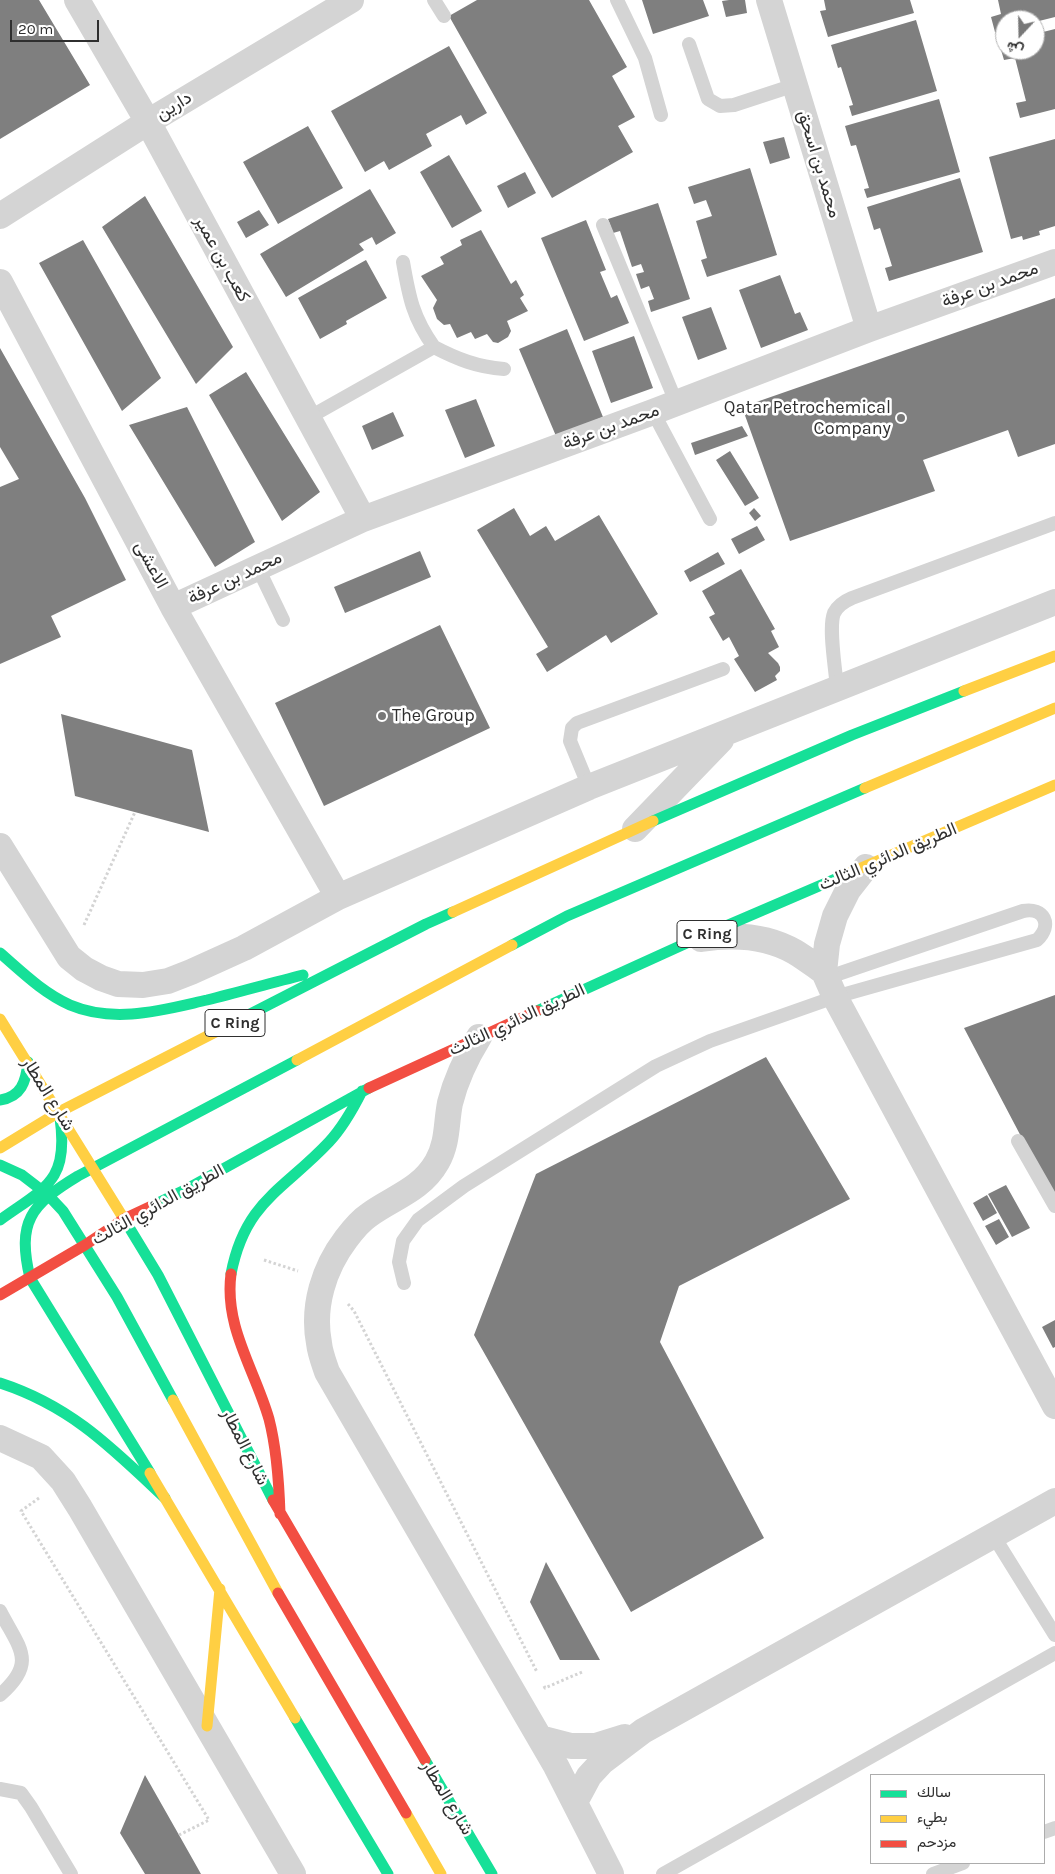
<!DOCTYPE html>
<html>
<head>
<meta charset="utf-8">
<style>
	body { margin:0 }
	#map { position:relative; width:1055px; height:1874px; overflow:hidden; background:#fff; font-family:Karla,Vazirmatn,sans-serif }
	canvas { display:block }
	.legend { position:absolute; left:870px; top:1774px; width:175px; height:90px; box-sizing:border-box; background:#fff; border:1px solid #acacac; margin:0; padding:6px 9px; list-style:none; font-size:15px; color:#2f2f2f }
	.legend li { display:flex; align-items:center; gap:10px; height:25px }
	.legend b { width:25px; border:1px solid #acacac }
	.north { position:absolute; left:995px; top:10px; width:50px; height:50px; box-sizing:border-box; background:#fff; border:1px solid #acacac; border-radius:50%; rotate:201deg; font-size:14px; font-weight:700; line-height:20px; text-align:center; color:#2f2f2f }
	.north::after { content:''; display:block; margin:auto; width:18px; height:22px; background:#787878; clip-path:polygon(50% 0,100% 100%,50% 72%,0 100%) }
	.scale { position:absolute; left:10px; top:20px; width:89px; height:22px; box-sizing:border-box; border:2px solid #2f2f2f; border-top:0; padding-left:6px; font-size:15px; line-height:18px; white-space:nowrap; color:#2f2f2f; -webkit-text-stroke:4px #fff; paint-order:stroke }
</style>
</head>
<body>
<div id="map">
<canvas width="1055" height="1874"></canvas>
<ul class="legend">
<li><b style="height:6px;background:#16e098"></b>سالك</li>
<li><b style="height:6px;background:#ffcf43"></b>بطيء</li>
<li><b style="height:6px;background:#f24e42"></b>مزدحم</li>
</ul>
<div class="north">ش</div>
<div class="scale">20 m</div>
</div>
<script>
const ctx = document.querySelector('canvas').getContext('2d');
ctx.lineJoin = 'round';
function fillPath(path, color) { ctx.fillStyle = color; ctx.fill(path, 'evenodd'); }
function stroke(path, color, width, dash) { ctx.strokeStyle = color; ctx.lineWidth = width; ctx.lineCap = dash ? 'butt' : 'round'; ctx.setLineDash(dash || []); ctx.stroke(path); }
function write(font, color, halo, rows, align = 'center') {
  ctx.font = font + ' Karla,Vazirmatn,sans-serif'; ctx.lineWidth = 5; ctx.setLineDash([]); ctx.textBaseline = 'middle'; ctx.strokeStyle = halo; ctx.fillStyle = color; for (const [text, x, y, turn = 0] of rows) {
    ctx.save(); ctx.translate(x, y); ctx.rotate((+turn || 0) * Math.PI / 180); ctx.textAlign = isNaN(turn) ? turn : align; if (halo) ctx.strokeText(text, 0, 0); ctx.fillText(text, 0, 0); ctx.restore();
  }
}
const building = new Path2D(`
	M 0,0 L 39,0 L 90,85 L 0,139 Z
	M 477,0 L 589,0 L 627,67 L 612,76 L 635,117 L 618,126 L 633,152 L 552,198 L 449,16 Z
	M 642,0 L 703,0 L 709,16 L 653,34 Z
	M 729,0 L 745,0 L 747,13 L 726,17 L 722,1 Z
	M 824,0 L 910,0 L 914,13 L 828,37 L 820,11 L 826,10 Z
	M 998,0 L 1055,0 L 1055,17 L 1035,22 L 1035,20 L 1005,20 L 1005,30 L 995,32 L 991,17 L 1001,14 Z
	M 916,20 L 937,91 L 852,116 L 849,106 L 853,105 L 841,67 L 838,68 L 831,45 Z
	M 1055,29 L 1055,109 L 1020,118 L 1016,103 L 1026,101 L 1015,58 L 1004,60 L 999,43 L 1005,42 L 1005,50 L 1035,50 L 1035,34 Z
	M 449,46 L 487,113 L 466,125 L 461,115 L 426,134 L 432,146 L 389,170 L 384,161 L 365,172 L 331,111 Z
	M 939,99 L 960,172 L 867,198 L 864,189 L 869,188 L 856,145 L 851,146 L 845,126 Z
	M 308,126 L 343,188 L 278,224 L 243,162 Z
	M 784,137 L 790,158 L 770,164 L 763,142 Z
	M 1055,139 L 1055,226 L 1039,231 L 1040,235 L 1023,240 L 1022,236 L 1011,239 L 989,157 Z
	M 449,155 L 482,211 L 452,228 L 420,172 Z
	M 750,168 L 777,255 L 707,277 L 701,260 L 707,258 L 696,221 L 712,216 L 706,200 L 694,204 L 688,187 Z
	M 525,172 L 536,193 L 508,208 L 497,186 Z
	M 960,178 L 983,252 L 889,281 L 885,268 L 892,266 L 880,228 L 874,230 L 867,207 Z
	M 370,189 L 396,233 L 376,245 L 372,237 L 359,244 L 364,250 L 286,297 L 260,254 Z
	M 145,196 L 233,347 L 196,384 L 102,227 Z
	M 658,203 L 690,299 L 651,312 L 648,301 L 654,299 L 649,286 L 641,289 L 636,274 L 644,272 L 641,264 L 632,267 L 620,231 L 613,233 L 608,219 Z
	M 259,210 L 269,225 L 246,238 L 237,222 Z
	M 586,220 L 606,270 L 600,272 L 611,298 L 617,295 L 629,323 L 584,341 L 541,238 Z
	M 481,230 L 511,284 L 516,280 L 524,295 L 520,298 L 528,311 L 507,321 L 511,331 L 508,337 L 498,343 L 493,342 L 487,334 L 475,339 L 471,332 L 457,338 L 450,324 L 444,325 L 437,319 L 433,308 L 437,300 L 421,276 L 444,264 L 440,257 L 462,245 L 460,240 Z
	M 83,240 L 161,378 L 122,411 L 39,263 Z
	M 366,260 L 387,298 L 346,321 L 347,324 L 320,339 L 298,298 Z
	M 780,275 L 795,314 L 800,312 L 808,330 L 761,348 L 739,290 Z
	M 1055,298 L 1055,444 L 1018,457 L 1008,430 L 923,460 L 935,491 L 790,541 L 742,407 Z
	M 711,307 L 727,349 L 698,360 L 682,317 Z
	M 567,329 L 603,417 L 556,436 L 519,349 Z
	M 634,336 L 653,388 L 611,403 L 592,351 Z
	M 0,348 L 85,498 L 126,580 L 51,616 L 61,637 L 0,664 L 0,487 L 19,479 L 0,447 Z
	M 246,372 L 320,492 L 282,521 L 209,395 Z
	M 476,399 L 495,446 L 465,458 L 445,410 Z
	M 187,407 L 255,542 L 215,567 L 129,425 Z
	M 393,412 L 404,436 L 372,450 L 362,426 Z
	M 742,426 L 748,436 L 695,455 L 691,443 Z
	M 730,451 L 759,498 L 745,506 L 716,460 Z
	M 514,508 L 530,536 L 546,526 L 555,541 L 599,515 L 658,614 L 611,643 L 606,635 L 547,672 L 536,654 L 548,647 L 477,530 Z
	M 754,508 L 761,516 L 755,521 L 749,513 Z
	M 757,526 L 765,540 L 739,554 L 731,539 Z
	M 420,551 L 431,577 L 345,613 L 334,587 Z
	M 718,552 L 725,564 L 690,582 L 684,571 Z
	M 741,569 L 775,629 L 771,631 L 779,647 L 768,653 L 778,663 L 780,667 L 780,671 L 775,676 L 777,680 L 755,692 L 734,659 L 739,656 L 729,637 L 723,641 L 709,617 L 715,614 L 702,591 Z
	M 440,625 L 490,728 L 324,806 L 275,703 Z
	M 61,714 L 192,750 L 209,832 L 75,796 Z
	M 1055,995 L 1055,1201 L 964,1028 Z
	M 766,1057 L 850,1199 L 679,1286 L 660,1342 L 764,1538 L 631,1612 L 474,1335 L 536,1174 Z
	M 1006,1185 L 1030,1228 L 1012,1237 L 988,1194 Z
	M 987,1195 L 997,1213 L 983,1221 L 973,1203 Z
	M 999,1219 L 1009,1237 L 996,1245 L 985,1226 Z
	M 1055,1320 L 1055,1347 L 1053,1348 L 1042,1327 Z
	M 546,1562 L 600,1660 L 560,1660 L 530,1602 Z
	M 145,1775 L 179,1835 L 201,1874 L 145,1874 L 120,1833 Z`);
const path = new Path2D(`
	M 84,925 L 135,812
	M 264,1260 L 298,1271
	M 348,1304 L 354,1311 L 537,1672
	M 39,1498 L 21,1511 L 209,1820 L 179,1835
	M 544,1686 L 545,1688 L 582,1672`);
const lane = new Path2D(`
	M 434,0 L 444,16
	M 617,0 L 645,58 L 661,115
	M 689,44 L 708,99 L 720,106 L 734,105 L 795,85
	M 603,225 L 676,402
	M 403,262 C 409,297 413,318 434,347
	M 653,412 L 710,519
	M 308,418 L 434,347 C 457,359 477,367 504,369
	M 258,568 L 283,620
	M 837,689 C 836,671 828,628 834,613 C 838,605 845,601 852,598 L 1055,523
	M 589,787 L 570,741 L 572,728 L 577,723 L 723,669
	M 1018,1141 L 1055,1206
	M 404,1283 L 399,1262 L 403,1241 L 418,1220 L 464,1186 L 656,1066 L 710,1041 L 835,997 L 1037,940 C 1053,925 1044,907 1023,911 L 826,978
	M 993,1535 L 1055,1635
	M 0,1611 C 19,1648 38,1662 0,1695
	M 0,1789 L 21,1793 L 31,1807 L 71,1874
	M 1044,1832 L 1055,1828
	M 663,1874 L 1055,1653
	M 933,1874 L 963,1863`);
const street = new Path2D(`
	M 77,0 L 148,122 L 363,519
	M 769,0 L 869,329
	M 0,216 L 148,122 L 351,0
	M 0,282 L 173,607 L 338,897
	M 173,607 L 363,519 L 653,412 L 869,329 L 1055,262
	M 635,829 L 721,740
	M 0,846 L 69,957 L 84,969 L 101,978 L 118,984 L 143,985 L 168,981 L 191,972 L 244,948 L 338,897 L 589,787 L 1055,602
	M 866,867 L 848,890 L 835,916 L 827,944 L 824,972 L 835,997 L 1055,1406
	M 701,939 C 733,934 766,935 795,952 C 805,958 814,965 824,972
	M 479,1037 C 466,1058 456,1079 450,1103 C 446,1123 448,1143 437,1162 C 421,1190 394,1197 369,1215 C 360,1221 352,1231 346,1239 C 324,1268 312,1306 319,1343 C 320,1353 324,1363 327,1372 L 556,1766 L 611,1874
	M 0,1438 L 41,1457 L 63,1481 L 80,1508 L 293,1874
	M 540,1738 L 571,1746 L 596,1746 L 625,1737
	M 575,1802 L 589,1776 L 602,1762 L 643,1731 L 1055,1501`);
const fast = new Path2D(`
	M 653,821 L 852,735 L 964,691
	M 512,945 L 567,916 L 865,788
	M 0,953 C 22,972 43,993 70,1005 C 115,1024 162,1010 207,1000 C 239,992 271,983 303,975
	M 537,1011 L 691,941 L 840,877
	M 229,1025 L 426,924 L 453,912
	M 0,1100 C 21,1097 26,1082 28,1062
	M 0,1165 L 22,1175 L 48,1195 L 63,1211 L 117,1297 L 173,1400
	M 156,1204 L 185,1190 L 369,1088
	M 124,1219 L 158,1275 L 273,1500
	M 0,1220 C 46,1187 69,1181 60,1118
	M 231,1274 C 245,1201 284,1190 329,1142 C 343,1127 353,1109 362,1091
	M 30,1278 L 150,1473
	M 30,1278 C 17,1222 30,1205 78,1176 L 297,1060
	M 0,1383 C 71,1406 112,1448 165,1498
	M 295,1718 L 388,1874
	M 425,1760 L 492,1874`);
const slow = new Path2D(`
	M 964,691 L 1055,656
	M 865,788 L 1055,708
	M 840,877 L 1055,785
	M 453,912 L 653,821
	M 0,1019 L 124,1219
	M 297,1060 L 512,945
	M 0,1148 L 59,1112 L 229,1025
	M 173,1400 L 278,1593
	M 150,1473 L 295,1718
	M 207,1726 L 220,1589
	M 406,1813 L 441,1874`);
const jam = new Path2D(`
	M 369,1088 L 537,1011
	M 231,1274 C 224,1327 255,1370 269,1419 C 277,1450 279,1482 280,1514
	M 0,1295 L 85,1245 L 124,1219 L 156,1204
	M 273,1500 L 425,1760
	M 278,1593 L 406,1813`);
const markers = [
	[901,418,5,"#787878"],
	[382,716,5,"#787878"]
];
const shields = [
	[707,934,60],
	[235,1023,60]
];
const shieldNames = [
	["C Ring",707,934],
	["C Ring",235,1023]
];
const streetNames = [
	["دارين",174,106,-31],
	["محمد بن اسحق",819,164,73],
	["كعب بن عمير",222,259,61],
	["محمد بن عرفة",990,285,-20],
	["محمد بن عرفة",611,427,-20],
	["الاعشى",151,565,62],
	["محمد بن عرفة",235,578,-25],
	["الطريق الدائري الثالث",888,857,-23],
	["الطريق الدائري الثالث",517,1020,-25],
	["شارع المطار",48,1094,58],
	["الطريق الدائري الثالث",158,1205,-29],
	["شارع المطار",245,1447,63],
	["شارع المطار",447,1798,59]
];
const poiNames = [
	["Qatar Petrochemical",891,408],
	["Company",891,429],
	["The Group",392,716,"left"]
];
fillPath(building, '#7f7f7f');
stroke(path, '#d4d4d4', 3, [2.5, 2.5]);
stroke(lane, '#d4d4d4', 14);
stroke(street, '#d4d4d4', 26);
stroke(fast, '#16e098', 11);
stroke(slow, '#ffcf43', 11);
stroke(jam, '#f24e42', 11);
for (const [x, y, r, color] of markers) { const dot = new Path2D(); dot.arc(x, y, r, 0, 2 * Math.PI); ctx.fillStyle = color; ctx.fill(dot); stroke(dot, '#fff', 2); }
for (const [x, y, w] of shields) { const box = new Path2D(); box.roundRect(x - w / 2, y - 13.5, w, 27, 4); ctx.fillStyle = '#fff'; ctx.fill(box); stroke(box, '#2f2f2f', 1); }
write('bold 16px', '#2f2f2f', null, shieldNames);
write('18px', '#2f2f2f', '#fff', streetNames);
write('18px', '#2f2f2f', '#fff', poiNames, 'right');
</script>
</body>
</html>
